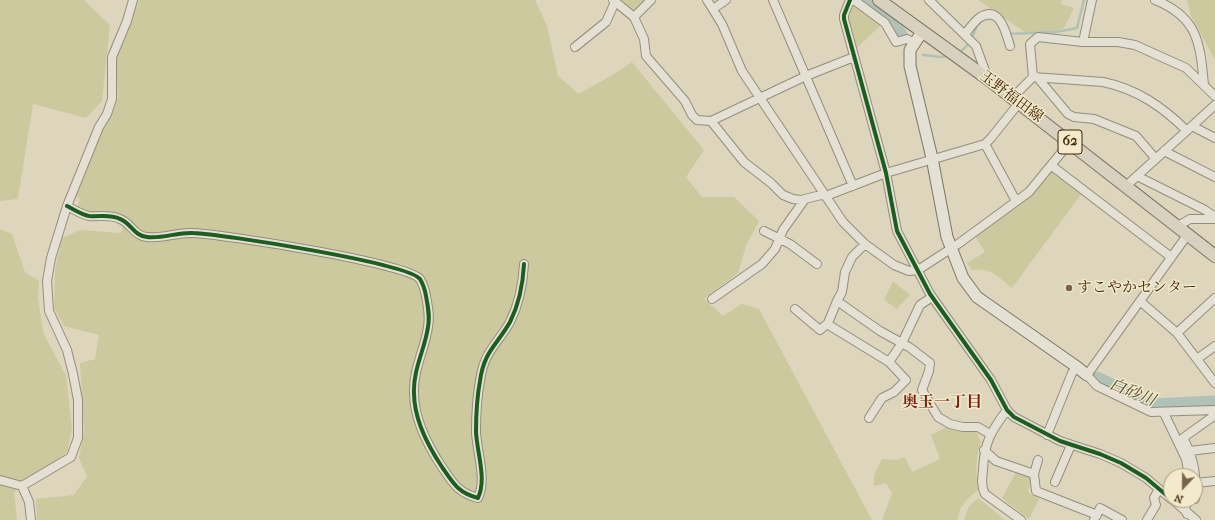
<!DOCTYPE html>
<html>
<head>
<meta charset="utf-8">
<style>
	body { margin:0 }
	#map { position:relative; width:1215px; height:520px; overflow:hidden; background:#ddd6bc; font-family:"IM FELL French Canon",serif }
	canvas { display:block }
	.north { position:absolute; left:1163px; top:468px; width:40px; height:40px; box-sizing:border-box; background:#f2eaca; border:1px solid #ac9b7e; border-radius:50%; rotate:202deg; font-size:11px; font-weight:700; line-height:16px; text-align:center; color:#43250b }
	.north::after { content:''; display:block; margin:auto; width:14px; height:18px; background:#796349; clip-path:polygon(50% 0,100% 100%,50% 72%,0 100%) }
</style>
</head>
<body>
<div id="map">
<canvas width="1215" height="520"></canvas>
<div class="north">N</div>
</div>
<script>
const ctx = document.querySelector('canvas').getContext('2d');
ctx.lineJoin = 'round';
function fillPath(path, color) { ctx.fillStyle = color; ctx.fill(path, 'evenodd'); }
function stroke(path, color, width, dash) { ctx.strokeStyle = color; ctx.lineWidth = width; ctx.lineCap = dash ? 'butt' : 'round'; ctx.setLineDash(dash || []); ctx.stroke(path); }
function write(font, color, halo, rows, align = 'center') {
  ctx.font = font + ' "IM FELL French Canon","Noto Serif JP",serif'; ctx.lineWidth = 3; ctx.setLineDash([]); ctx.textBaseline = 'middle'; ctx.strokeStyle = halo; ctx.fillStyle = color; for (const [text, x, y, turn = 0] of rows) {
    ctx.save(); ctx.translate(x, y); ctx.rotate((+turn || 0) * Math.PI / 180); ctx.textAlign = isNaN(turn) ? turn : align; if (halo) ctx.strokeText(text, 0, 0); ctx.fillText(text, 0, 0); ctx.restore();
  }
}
const green = new Path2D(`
	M 0,0 L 84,0 L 110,25 L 102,101 L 86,118 L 33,104 L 18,199 L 0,201 Z
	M 139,0 L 535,0 L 547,26 L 558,76 L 579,94 L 616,73 L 632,62 L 704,150 L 686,177 L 702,197 L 734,197 L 759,221 L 746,246 L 738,273 L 704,299 L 723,316 L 742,304 L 759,309 L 872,520 L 37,520 L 36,499 L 74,495 L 87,476 L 79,458 L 84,430 L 80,363 L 95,359 L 99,335 L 64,326 L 54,308 L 55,269 L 62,238 L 80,230 L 121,233 L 125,218 L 110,212 L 88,212 L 77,207 L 80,199 L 74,194 L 101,129 L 110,118 L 118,97 L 115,63 Z
	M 618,0 L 648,0 L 635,13 Z
	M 978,0 L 1062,0 L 1061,4 L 1074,8 L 1064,28 L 1052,32 L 1025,32 Z
	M 1187,0 L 1215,0 L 1215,60 L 1191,16 Z
	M 852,1 L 882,24 L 855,50 L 847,17 Z
	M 1053,171 L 1082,193 L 1012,288 C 998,277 991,267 972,270 L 967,263 L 985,252 L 975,236 L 1032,193 Z
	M 0,229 L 12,234 L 25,272 L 39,281 L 38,298 L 43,332 L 66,376 L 72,428 L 67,452 L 14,492 L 17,520 L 0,520 Z
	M 893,281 L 910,295 L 897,309 L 884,300 Z
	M 947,427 L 976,431 L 981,442 C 975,457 976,474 978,490 C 967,499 959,505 958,520 L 882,520 L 892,493 L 886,483 L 874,486 L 874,475 L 882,459 L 896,460 L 905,457 L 912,472 L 940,459 L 931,435 Z
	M 1016,472 L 1032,477 L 1028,492 L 1039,499 L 1029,519 L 1002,498 Z
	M 978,498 L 1005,520 L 964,520 L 969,506 Z`);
const stream = new Path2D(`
	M 1008,34 L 1056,32 L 1077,28 L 1084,0
	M 959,53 C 962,50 966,47 969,43 C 977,33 974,14 995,20
	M 923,55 L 941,57 L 949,56`);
const river = new Path2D(`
	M 869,0 L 888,14 L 900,35
	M 1097,379 L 1153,406 L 1215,403`);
const street = new Path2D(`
	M 613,0 L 634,17 L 644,39 L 646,56 L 685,101 L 692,115 L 697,120 L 711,121 L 806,76 L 854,57
	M 707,0 L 722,24 L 742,71 L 843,222 L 865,244 L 894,265 L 909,271 L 918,270 L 958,244 L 1029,192 L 1070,142
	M 773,0 L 853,186
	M 850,0 L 844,15 L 844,19 L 886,173 L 897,231 L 930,294 L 991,380 L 1007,410 L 1014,417 L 1060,441 L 1100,454 L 1121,463 L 1146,478 L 1171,499
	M 854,0 L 885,23 L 896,42 L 907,39 L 914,43
	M 929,0 L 976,46 L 988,79
	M 1155,0 C 1198,17 1200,43 1204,85
	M 713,9 L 726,0
	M 634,17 L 651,0
	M 965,34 C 969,29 974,22 979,18 C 1000,4 1006,33 1010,46
	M 1083,42 L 1092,0
	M 575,47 L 606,22 L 615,2
	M 1033,77 L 1103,82 C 1137,89 1163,107 1187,131
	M 1037,77 L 1068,114 L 1074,117 L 1094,119 L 1136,136 L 1156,159
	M 1012,98 L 1033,77 L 1030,44 L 1038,37 L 1083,42 L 1118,42 L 1135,45 L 1186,68 L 1215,96
	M 711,121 L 744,162 L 771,183 L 783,195 L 793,199 L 801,200 L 821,195 L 826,196 L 886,173 L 985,144 L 991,138 L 1019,103
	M 1192,126 L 1215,138
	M 985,144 L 1016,201
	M 1164,151 L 1215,177
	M 1052,166 L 1171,257
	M 1137,176 L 1205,210 L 1215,217
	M 1126,186 L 1215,105
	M 67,206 C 73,209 82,215 89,216 C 100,217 110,214 120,219 C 131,223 134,236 147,237 C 162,239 178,232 193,233 C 222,234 407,263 420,279 C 423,284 425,290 426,296 C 428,307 430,316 428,327 C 425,349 413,369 414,393 C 414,419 428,446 442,467 C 453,483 458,493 478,498 C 487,479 477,453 476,432 C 476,415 477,397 480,381 C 484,351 497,345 510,322 C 519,304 523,284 524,264
	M 1178,226 L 1190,219 L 1215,219
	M 764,231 L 790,244 L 817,264
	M 1188,234 L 1087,375 L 1097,386 L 1151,412 L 1215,410
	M 712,299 L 762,264 L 775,249 L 783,230 L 805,199
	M 837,301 L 880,331 L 909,347 L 930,363 L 929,371 L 922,390 L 938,417 L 950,424 L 963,427 L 978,427 L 990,434
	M 1140,301 L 1177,333 L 1215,383
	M 795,309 L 820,330 L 828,323 L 837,301 L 842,292 L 845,272 L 852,257 L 865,244
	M 827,324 L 889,362 L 906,380 L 894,392 L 882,398 L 869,418
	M 1177,333 L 1215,298
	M 1197,359 L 1215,346
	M 889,362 L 902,343 L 920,305 L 932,297
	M 1007,410 C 991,431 984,443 983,470 C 982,479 981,486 985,494 L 1021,520
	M 1164,413 L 1186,459 L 1189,476
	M 1047,435 L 1072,373 L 1077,367
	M 984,450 L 996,461 L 1034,474
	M 1190,451 L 1215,448
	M 1038,460 L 1034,474 L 1036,491 L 1097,515
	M 0,480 L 22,486 L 71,457 L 78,438 L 78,400 L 73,374 L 67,350 L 49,311 L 47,281 L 51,258 L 67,206 L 99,127 L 107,114 L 112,99 L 112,57 L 127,21 L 133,0
	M 1055,482 L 1071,445
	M 1196,483 L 1215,481
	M 22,486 L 29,502 L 31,520
	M 1195,499 C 1197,476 1194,458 1183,438 L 1215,415
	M 1173,500 L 1196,520
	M 1187,514 L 1185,510 L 1187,500
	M 1094,520 L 1100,508 L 1122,520
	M 1147,520 L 1156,505 L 1154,498 L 1159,489`);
const secondary = new Path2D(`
	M 922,32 L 910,50 L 910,66 L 932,158 L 947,237 L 963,278 L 977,297 L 1077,367 L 1087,375`);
const primary = new Path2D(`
	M 879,0 L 988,79 L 1215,256`);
const cycleway = new Path2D(`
	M 850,0 L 844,15 L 844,19 L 886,173 L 897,231 L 930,294 L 991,380 L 1007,410 L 1014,417 L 1060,441 L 1100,454 L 1121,463 L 1146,478 L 1171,499
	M 67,206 C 73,209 82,215 89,216 C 100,217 110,214 120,219 C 131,223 134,236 147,237 C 162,239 178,232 193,233 C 222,234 407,263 420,279 C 423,284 425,290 426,296 C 428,307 430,316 428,327 C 425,349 413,369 414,393 C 414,419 428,446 442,467 C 453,483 458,493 478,498 C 487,479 477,453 476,432 C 476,415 477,397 480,381 C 484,351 497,345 510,322 C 519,304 523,284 524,264`);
const markers = [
	[1069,288,4,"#796349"]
];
const shields = [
	[1070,142,24]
];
const shieldNames = [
	["62",1070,142]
];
const streetNames = [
	["玉野福田線",1011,97,37]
];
const poiNames = [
	["すこやかセンター",1077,288]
];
const waterNames = [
	["白砂川",1132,393,22]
];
const neighbourhoodNames = [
	["奥玉一丁目",942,403]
];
fillPath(green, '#cdc99e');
stroke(stream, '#b0c2b7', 2.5);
stroke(river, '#b0c2b7', 15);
stroke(street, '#958d7c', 10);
stroke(secondary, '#7e7565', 13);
stroke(primary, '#7e7565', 14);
stroke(street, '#e4e0d3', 8);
stroke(secondary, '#e4e0d3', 11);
stroke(primary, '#d8d1bf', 12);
stroke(cycleway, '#1b5e20', 4);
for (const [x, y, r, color] of markers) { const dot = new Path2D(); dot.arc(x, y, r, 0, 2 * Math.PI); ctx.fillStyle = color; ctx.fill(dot); stroke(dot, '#f2eaca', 1.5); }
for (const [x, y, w] of shields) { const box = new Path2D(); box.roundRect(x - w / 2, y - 12, w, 24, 3); ctx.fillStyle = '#f2eaca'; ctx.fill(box); stroke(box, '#43250b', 1); }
write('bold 14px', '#43250b', null, shieldNames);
write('15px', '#43250b', '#f2eaca', streetNames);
write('15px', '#43250b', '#f2eaca', poiNames, 'left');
write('italic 16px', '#594a36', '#f2eaca', waterNames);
write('bold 16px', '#7a1f14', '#f2eaca', neighbourhoodNames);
</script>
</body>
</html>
